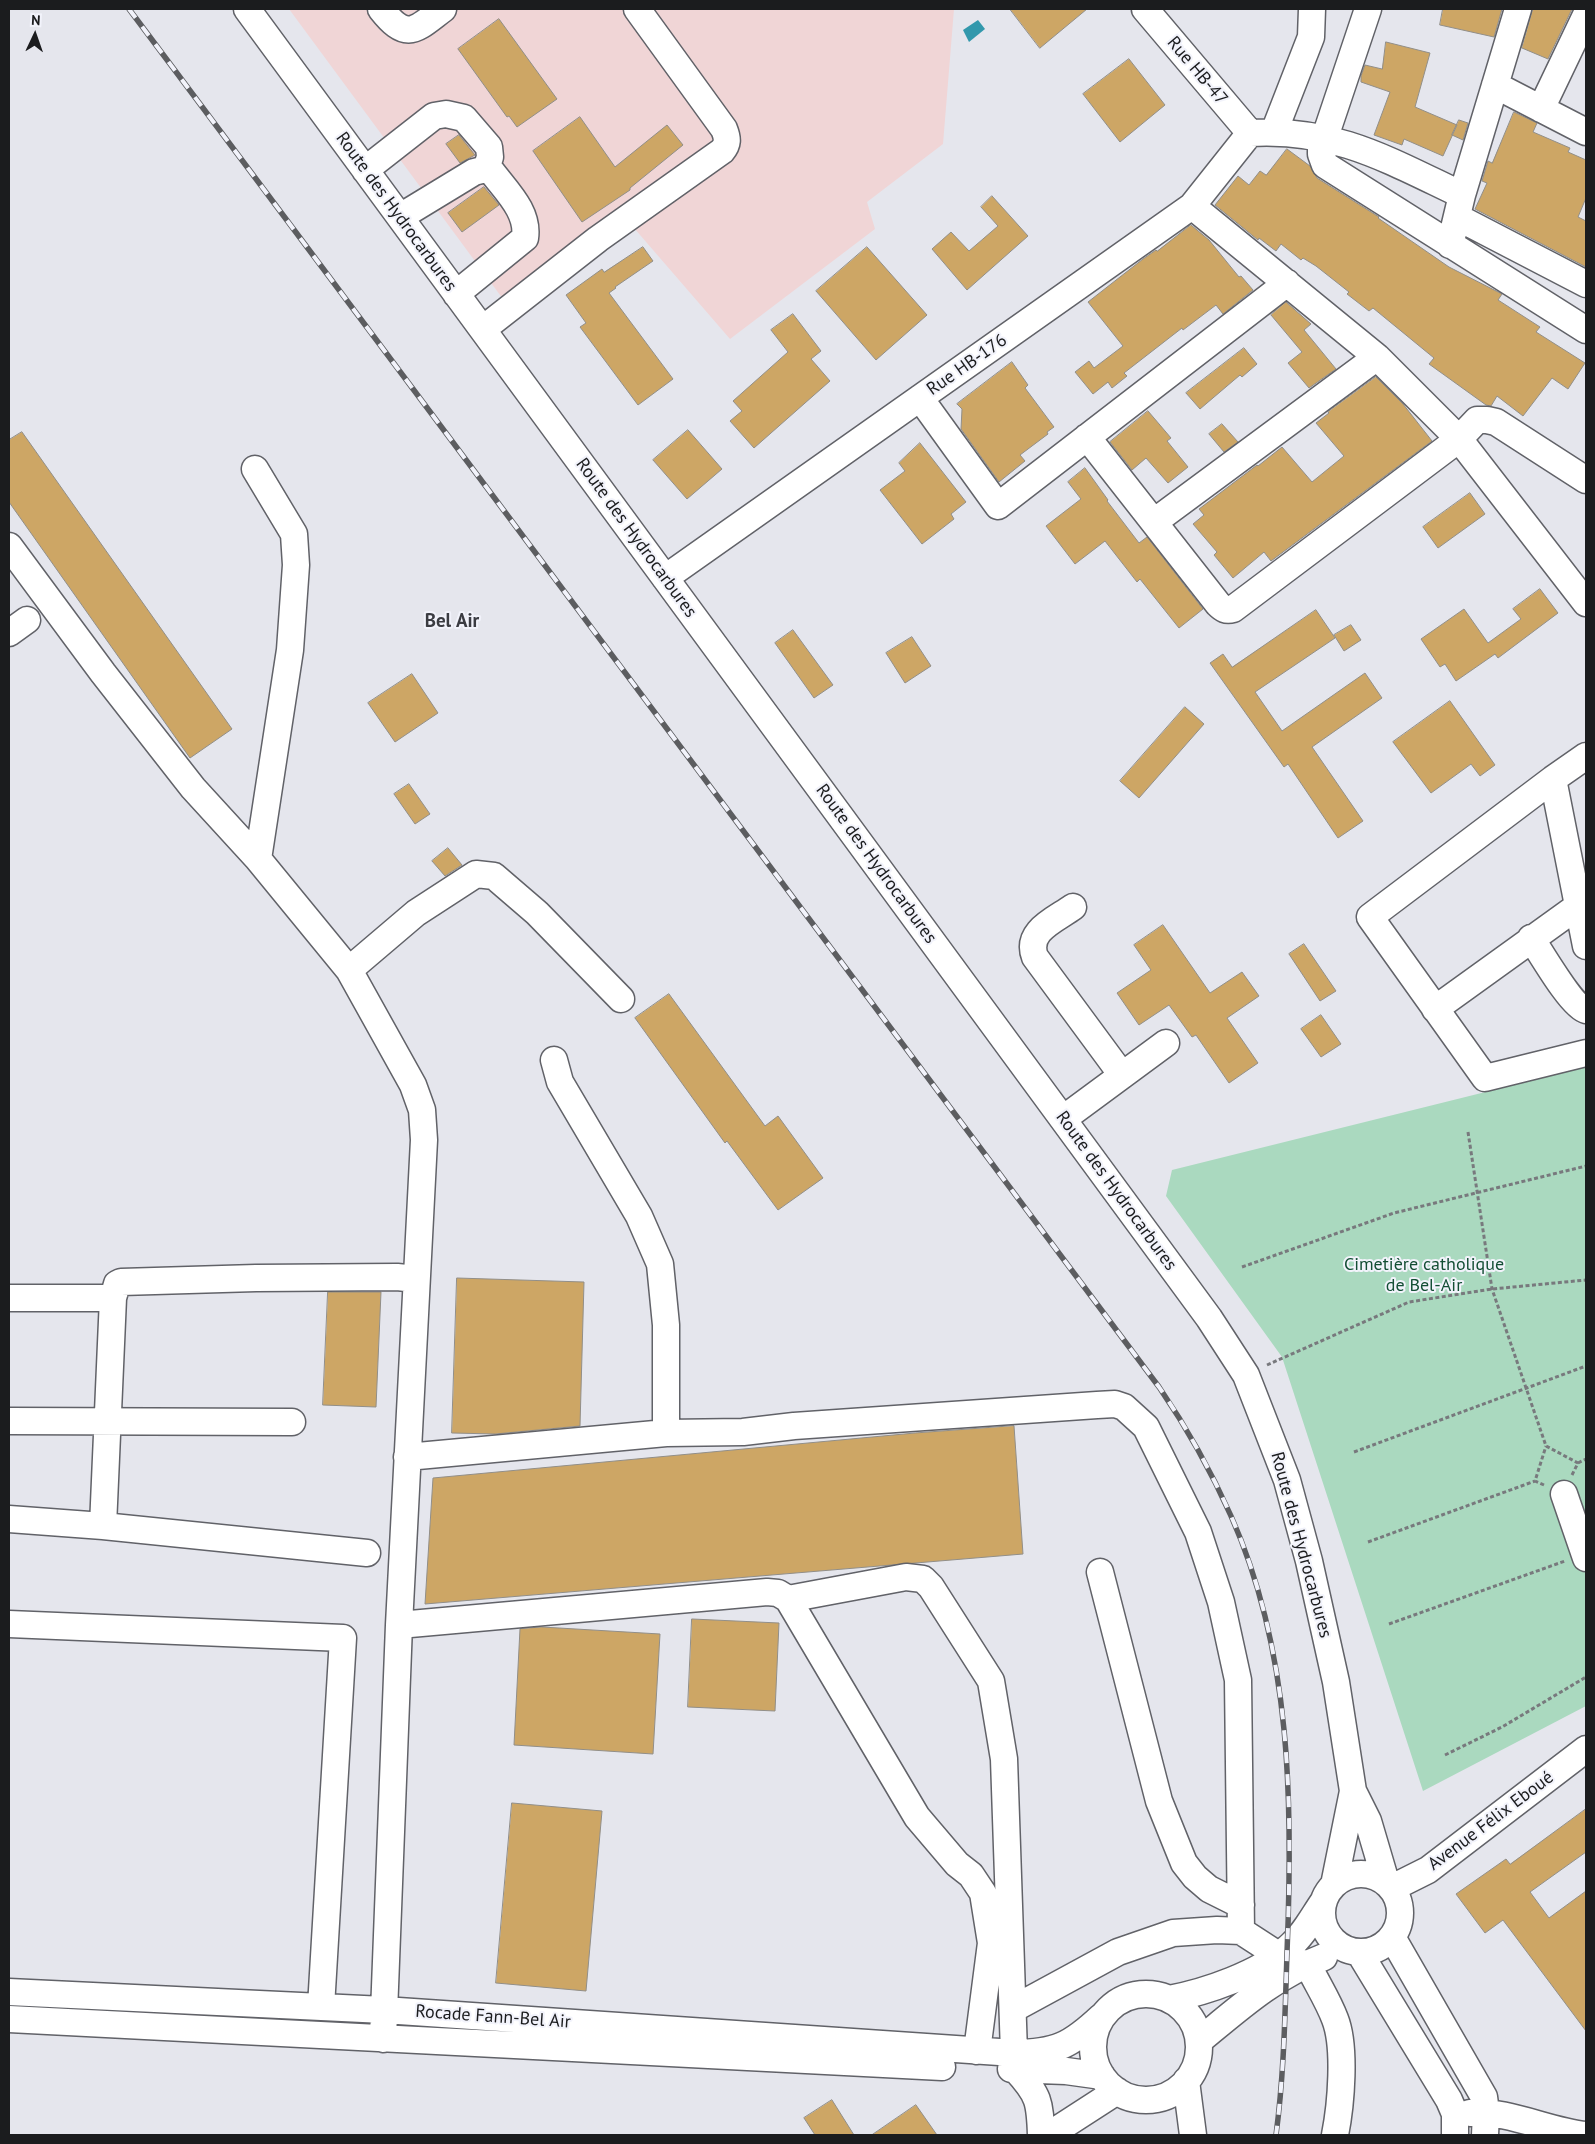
<!DOCTYPE html>
<html>
<head>
<meta charset="utf-8">
<style>
	body { margin:0 }
	#map { position:relative; width:1595px; height:2144px; overflow:hidden; background:#e5e6ed; font-family:"PT Sans",sans-serif }
	canvas { display:block }
	.frame { position:absolute; inset:0; border:10px solid #1b1c1e; pointer-events:none }
	.north { position:absolute; left:10px; top:10px; width:50px; height:50px; -webkit-text-stroke:4px #f2f3fb; paint-order:stroke; rotate:3deg; font-size:14px; font-weight:700; line-height:20px; text-align:center; color:#1b1c1e }
	.north::after { content:''; display:block; margin:auto; width:18px; height:22px; background:#1b1c1e; clip-path:polygon(50% 0,100% 100%,50% 72%,0 100%) }
</style>
</head>
<body>
<div id="map">
<canvas width="1595" height="2144"></canvas>
<div class="frame"></div>
<div class="north">N</div>
</div>
<script>
const ctx = document.querySelector('canvas').getContext('2d');
ctx.lineJoin = 'round';
function fillPath(path, color) { ctx.fillStyle = color; ctx.fill(path, 'evenodd'); }
function stroke(path, color, width, dash) { ctx.strokeStyle = color; ctx.lineWidth = width; ctx.lineCap = dash ? 'butt' : 'round'; ctx.setLineDash(dash || []); ctx.stroke(path); }
function write(font, color, halo, rows, align = 'center') {
  ctx.font = font + ' "PT Sans",sans-serif'; ctx.lineWidth = 4; ctx.setLineDash([]); ctx.textBaseline = 'middle'; ctx.strokeStyle = halo; ctx.fillStyle = color; for (const [text, x, y, turn = 0] of rows) {
    ctx.save(); ctx.translate(x, y); ctx.rotate((+turn || 0) * Math.PI / 180); ctx.textAlign = isNaN(turn) ? turn : align; if (halo) ctx.strokeText(text, 0, 0); ctx.fillText(text, 0, 0); ctx.restore();
  }
}
const industrial = new Path2D(`
	M 289,9 L 954,9 L 943,144 L 867,202 L 875,229 L 730,339 L 634,228 L 514,314 Z`);
const green = new Path2D(`
	M 1586,1067 L 1586,1706 L 1423,1791 L 1282,1357 L 1166,1196 L 1172,1170 Z`);
const water = new Path2D(`
	M 978,20 L 985,29 L 969,42 L 963,30 Z`);
const building = new Path2D(`
	M 1010,9 L 1087,9 L 1040,48 Z
	M 1443,9 L 1502,9 L 1494,37 L 1440,25 Z
	M 1533,9 L 1572,9 L 1548,59 L 1522,48 Z
	M 499,19 L 557,99 L 517,127 L 509,116 L 507,117 L 458,49 Z
	M 1386,42 L 1430,53 L 1415,107 L 1457,125 L 1443,156 L 1404,139 L 1402,145 L 1374,135 L 1390,92 L 1361,82 L 1361,76 L 1365,65 L 1382,69 Z
	M 1129,59 L 1165,105 L 1120,142 L 1083,94 Z
	M 1514,112 L 1537,123 L 1533,132 L 1570,148 L 1568,152 L 1586,160 L 1586,198 L 1578,217 L 1586,221 L 1586,267 L 1475,209 L 1487,183 L 1482,181 L 1488,161 L 1492,163 Z
	M 580,117 L 615,167 L 667,125 L 683,145 L 630,188 L 630,190 L 582,222 L 533,151 Z
	M 1459,120 L 1468,123 L 1463,140 L 1452,135 Z
	M 459,135 L 475,155 L 460,163 L 446,144 Z
	M 1287,149 L 1310,166 L 1317,178 L 1379,217 L 1378,218 L 1449,267 L 1502,294 L 1498,300 L 1540,327 L 1536,332 L 1585,363 L 1568,389 L 1552,378 L 1523,416 L 1497,396 L 1491,406 L 1486,405 L 1429,364 L 1434,358 L 1373,308 L 1369,311 L 1347,294 L 1349,292 L 1316,266 L 1303,258 L 1301,260 L 1281,244 L 1276,251 L 1259,238 L 1258,240 L 1215,205 L 1238,176 L 1249,185 L 1260,171 L 1266,175 Z
	M 484,187 L 499,205 L 462,232 L 448,213 Z
	M 992,196 L 1028,236 L 967,290 L 932,249 L 951,232 L 969,251 L 998,226 L 981,207 Z
	M 1191,225 L 1209,240 L 1239,277 L 1241,276 L 1253,290 L 1223,314 L 1216,305 L 1183,330 L 1182,328 L 1124,373 L 1127,376 L 1112,388 L 1108,382 L 1093,394 L 1075,372 L 1089,361 L 1094,368 L 1123,346 L 1088,302 L 1143,259 L 1156,250 L 1157,251 Z
	M 643,247 L 653,261 L 615,287 L 616,288 L 609,293 L 673,379 L 638,405 L 580,327 L 586,323 L 566,295 L 602,269 L 604,272 Z
	M 867,247 L 927,315 L 876,360 L 816,291 Z
	M 1286,302 L 1311,324 L 1304,330 L 1336,369 L 1309,388 L 1288,363 L 1302,352 L 1271,315 Z
	M 793,314 L 821,351 L 811,359 L 830,381 L 754,448 L 730,421 L 742,411 L 733,401 L 788,352 L 771,330 Z
	M 1244,348 L 1257,364 L 1242,377 L 1240,375 L 1200,409 L 1186,393 Z
	M 1012,362 L 1028,385 L 1025,388 L 1054,427 L 1047,432 L 1048,434 L 1020,455 L 1025,461 L 999,482 L 961,429 L 962,409 L 957,404 Z
	M 1376,377 L 1403,404 L 1432,441 L 1271,561 L 1264,552 L 1233,578 L 1214,555 L 1217,552 L 1193,524 L 1204,515 L 1199,509 L 1257,465 L 1258,466 L 1282,447 L 1312,482 L 1344,456 L 1316,423 L 1329,413 L 1328,412 Z
	M 1148,411 L 1171,438 L 1167,441 L 1188,467 L 1168,483 L 1146,458 L 1132,470 L 1110,442 Z
	M 1222,424 L 1238,442 L 1224,452 L 1209,434 Z
	M 688,430 L 722,469 L 687,499 L 653,460 Z
	M 22,432 L 232,729 L 190,758 L 9,502 L 9,440 Z
	M 920,443 L 966,502 L 951,514 L 954,519 L 922,544 L 880,490 L 905,471 L 899,463 Z
	M 1085,468 L 1108,500 L 1107,501 L 1139,543 L 1147,537 L 1203,609 L 1179,628 L 1140,579 L 1137,582 L 1105,541 L 1075,564 L 1046,526 L 1081,499 L 1068,482 Z
	M 1470,493 L 1485,514 L 1438,548 L 1423,527 Z
	M 1540,589 L 1558,613 L 1498,658 L 1495,654 L 1456,681 L 1445,664 L 1440,667 L 1421,639 L 1464,609 L 1488,643 L 1521,619 L 1513,609 Z
	M 1316,610 L 1335,638 L 1255,692 L 1282,731 L 1365,673 L 1382,698 L 1312,747 L 1363,821 L 1338,838 L 1288,764 L 1284,767 L 1210,663 L 1223,654 L 1232,667 Z
	M 1351,625 L 1361,640 L 1344,651 L 1334,635 Z
	M 793,630 L 833,685 L 814,698 L 775,643 Z
	M 912,637 L 931,666 L 905,683 L 886,653 Z
	M 412,674 L 438,713 L 395,742 L 368,703 Z
	M 1450,701 L 1495,765 L 1480,776 L 1471,764 L 1431,793 L 1393,742 Z
	M 1185,707 L 1204,724 L 1139,798 L 1120,781 Z
	M 409,784 L 430,814 L 415,824 L 394,794 Z
	M 448,848 L 462,865 L 445,876 L 432,861 Z
	M 1163,925 L 1210,993 L 1242,972 L 1259,996 L 1227,1018 L 1258,1063 L 1229,1083 L 1196,1035 L 1192,1037 L 1169,1005 L 1139,1025 L 1117,993 L 1151,970 L 1134,945 Z
	M 1304,944 L 1336,991 L 1320,1001 L 1289,954 Z
	M 669,994 L 765,1126 L 778,1116 L 823,1178 L 778,1210 L 727,1141 L 725,1143 L 635,1018 Z
	M 1321,1015 L 1341,1044 L 1321,1057 L 1301,1029 Z
	M 457,1278 L 584,1282 L 580,1426 L 495,1434 L 452,1433 Z
	M 328,1292 L 381,1292 L 376,1407 L 323,1405 Z
	M 1014,1426 L 1023,1554 L 425,1604 L 433,1478 L 915,1433 Z
	M 692,1619 L 779,1623 L 775,1711 L 688,1707 Z
	M 542,1627 L 660,1634 L 653,1754 L 514,1745 L 520,1629 Z
	M 512,1803 L 602,1811 L 586,1991 L 496,1983 Z
	M 1586,1809 L 1586,1852 L 1530,1892 L 1549,1918 L 1586,1891 L 1586,2031 L 1503,1920 L 1485,1933 L 1456,1894 L 1506,1859 L 1510,1864 Z
	M 832,2100 L 854,2135 L 815,2135 L 804,2118 Z
	M 916,2105 L 937,2135 L 872,2135 Z`);
const path = new Path2D(`
	M 1468,1132 L 1492,1289 L 1546,1446 L 1578,1463 L 1572,1475
	M 1242,1267 L 1394,1213 L 1586,1166
	M 1267,1365 L 1409,1302 L 1492,1289 L 1586,1280
	M 1354,1452 L 1586,1366
	M 1578,1463 L 1586,1459
	M 1544,1485 L 1535,1481 L 1546,1446
	M 1368,1542 L 1535,1481
	M 1389,1624 L 1565,1561
	M 1445,1755 L 1502,1727 L 1586,1677`);
const minor = new Path2D(`
	M 247,9 L 1209,1318 L 1246,1375 L 1287,1480 L 1309,1561 L 1336,1682 L 1353,1791 L 1368,1821 L 1386,1882
	M 381,9 C 407,42 415,30 443,9
	M 1145,9 L 1250,133
	M 1368,9 L 1321,149 L 1321,154 L 1325,165 L 1586,330
	M 1495,85 L 1586,132
	M 1541,109 L 1586,15
	M 1274,132 L 1311,37 L 1312,9
	M 1250,133 C 1335,128 1388,160 1462,195
	M 365,170 L 434,116 L 446,114 L 464,118 L 489,147 L 490,157 L 486,169
	M 1192,206 L 1377,357 L 1459,439 L 1586,603
	M 400,217 L 474,172 L 486,169 L 492,172 C 507,192 529,212 525,238 L 456,294
	M 1457,217 L 1586,284
	M 1450,245 L 1462,195 L 1518,9
	M 483,329 L 598,239 L 722,151 C 728,144 728,139 724,129 L 637,9
	M 920,398 L 998,506 L 1287,283
	M 1087,437 L 1218,604 C 1223,609 1226,611 1233,609 L 1459,439 L 1477,420 L 1487,420 L 1496,422 L 1586,480
	M 255,469 L 294,534 L 296,565 L 290,650 L 258,859
	M 1154,522 L 1377,357
	M 9,546 L 103,673 L 193,788 L 258,859 L 349,970 L 413,1085 L 422,1110 L 424,1140 L 399,1625 L 383,2039
	M 665,578 L 1192,206 L 1250,133
	M 9,633 L 27,620
	M 1586,756 L 1553,779 L 1370,917 L 1485,1078 L 1586,1053
	M 1553,779 L 1586,946
	M 1073,907 C 1055,920 1025,931 1035,957 L 1122,1075
	M 1531,938 C 1541,953 1572,1007 1586,1010
	M 349,970 L 416,913 L 476,874 L 494,876 L 537,913 L 621,999
	M 1435,1009 L 1578,906
	M 554,1060 L 560,1082 L 639,1216 L 660,1264 L 666,1325 L 666,1433
	M 1063,1119 L 1166,1043
	M 9,1298 L 113,1298
	M 9,1421 L 292,1422
	M 407,1457 L 666,1433 L 743,1432 L 794,1426 L 1097,1405 L 1115,1404 L 1124,1407 L 1146,1427 L 1198,1532 L 1221,1602 L 1238,1680 L 1241,1931
	M 1564,1494 L 1586,1558
	M 9,1519 L 103,1526 L 367,1553
	M 103,1526 L 113,1298 L 117,1284 L 121,1282 L 256,1278 L 397,1277 L 416,1279
	M 1100,1572 L 1159,1801 L 1184,1863 L 1195,1877 L 1209,1889 L 1241,1905
	M 788,1599 L 906,1577 L 923,1579 L 931,1587 L 991,1681 L 1004,1759 L 1014,2053
	M 9,1624 L 343,1638 L 321,2007
	M 399,1625 L 767,1592 L 778,1593 L 788,1599 L 917,1817 L 957,1864 L 971,1875 L 983,1893 L 991,1943 L 977,2051
	M1322 1913a39 39 0 1 1 78 0a39 39 0 1 1-78 0Z
	M 1334,1885 L 1353,1791
	M 1392,1888 L 1428,1870 L 1586,1749
	M 1392,1937 L 1484,2097 L 1486,2112 L 1485,2135
	M 1359,1952 L 1449,2100 L 1455,2114 L 1455,2135
	M 1307,1963 C 1316,1982 1328,2000 1335,2019 C 1346,2047 1341,2105 1335,2135
	M 9,1992 L 384,2010 L 1014,2053 C 1056,2053 1071,2045 1101,2017
	M1093 2047a53 53 0 1 1 106 0a53 53 0 1 1-106 0Z
	M 1169,1999 C 1206,1992 1259,1974 1288,1948 C 1303,1936 1312,1918 1323,1902
	M 1013,2009 L 1118,1952 L 1173,1933 L 1217,1930 L 1241,1931 L 1278,1955
	M 9,2019 L 942,2067
	M 1199,2041 C 1239,2008 1274,1976 1324,1957
	M 1011,2069 L 1066,2071 L 1102,2076
	M 1016,2070 C 1039,2095 1040,2102 1041,2135
	M 1186,2081 L 1193,2135
	M 1470,2113 C 1509,2110 1547,2131 1586,2135
	M 1049,2135 L 1117,2091`);
const rail = new Path2D(`
	M 129,9 L 1159,1387 C 1187,1428 1211,1471 1231,1516 C 1292,1653 1293,1806 1287,1953 C 1285,2014 1284,2075 1276,2135`);
const streetNames = [
	["Rue HB-47",1197,71,50],
	["Route des Hydrocarbures",396,212,54],
	["Rue HB-176",967,365,-35],
	["Route des Hydrocarbures",636,538,54],
	["Route des Hydrocarbures",876,864,54],
	["Route des Hydrocarbures",1116,1191,54],
	["Route des Hydrocarbures",1301,1545,75],
	["Avenue Félix Eboué",1491,1821,-37],
	["Rocade Fann-Bel Air",493,2017,4]
];
const parkNames = [
	["Cimetière catholique",1424,1265],
	["de Bel-Air",1424,1286]
];
const neighbourhoodNames = [
	["Bel Air",452,622]
];
fillPath(industrial, '#f0d5d6');
fillPath(green, '#aad9bf');
fillPath(water, '#3298ac');
fillPath(building, '#cda665');
stroke(building, '#918e88', 1);
stroke(minor, '#616268', 29);
stroke(path, '#78797d', 3, [4, 2.5]);
stroke(minor, '#fff', 26);
stroke(rail, '#5c5d60', 5.5);
stroke(rail, '#f2f3fb', 4, [11]);
write('18px', '#1b1c1e', '#f2f3fb', streetNames);
write('18px', '#134e34', '#f2f3fb', parkNames);
write('bold 19px', '#3b3c42', '#f2f3fb', neighbourhoodNames);
</script>
</body>
</html>
